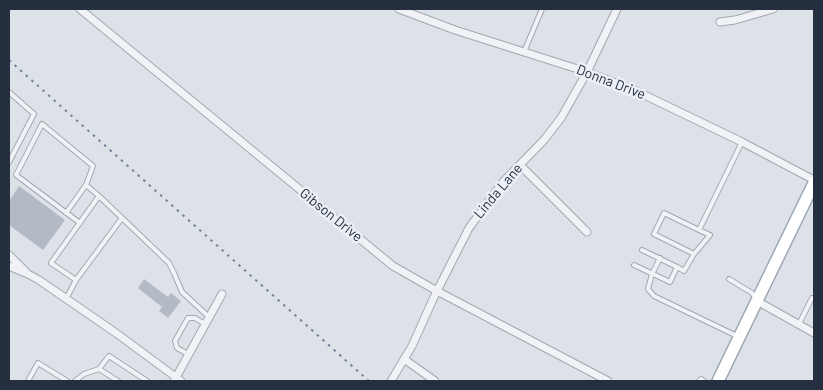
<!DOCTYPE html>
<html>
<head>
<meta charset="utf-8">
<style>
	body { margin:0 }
	#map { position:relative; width:823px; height:390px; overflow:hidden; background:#dde1e8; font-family:Barlow,sans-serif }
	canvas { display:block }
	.frame { position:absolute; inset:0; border:10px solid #252f40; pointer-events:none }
</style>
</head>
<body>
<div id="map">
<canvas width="823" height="390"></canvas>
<div class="frame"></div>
</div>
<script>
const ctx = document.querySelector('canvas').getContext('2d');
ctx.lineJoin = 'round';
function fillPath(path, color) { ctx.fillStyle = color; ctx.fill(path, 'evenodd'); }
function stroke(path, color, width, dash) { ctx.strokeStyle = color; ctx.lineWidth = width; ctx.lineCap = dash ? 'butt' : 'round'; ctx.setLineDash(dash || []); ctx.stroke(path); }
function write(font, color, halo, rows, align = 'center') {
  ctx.font = font + ' Barlow,sans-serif'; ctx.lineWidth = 5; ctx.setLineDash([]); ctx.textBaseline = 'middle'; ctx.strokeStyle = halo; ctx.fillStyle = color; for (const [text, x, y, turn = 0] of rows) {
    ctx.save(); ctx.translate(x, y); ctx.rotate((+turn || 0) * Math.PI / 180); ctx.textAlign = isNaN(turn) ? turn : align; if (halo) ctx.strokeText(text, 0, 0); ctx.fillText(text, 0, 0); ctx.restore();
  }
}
const building = new Path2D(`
	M 19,186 L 65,220 L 43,250 L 9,225 L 9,201 Z
	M 144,279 L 168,297 L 171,293 L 181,301 L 168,318 L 159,311 L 162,307 L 138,288 Z`);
const service = new Path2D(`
	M 524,52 L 542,9
	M 9,92 L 34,114 L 9,162
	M 66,213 L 86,185
	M 122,218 L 169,263 L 174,273 L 182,292 L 209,317
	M 699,230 L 710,235 L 694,254 L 654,234 L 664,213 L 699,230 L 742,142
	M 642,250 L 677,267
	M 660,258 L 652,274 L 648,289 L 654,296 L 737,336
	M 634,265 L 670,282 L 677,267 L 684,271 L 694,254
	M 729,279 L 752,293 L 756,299
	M 76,280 L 122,218 L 99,196
	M 66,299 L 76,280 L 51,263 L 99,196 L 86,185 L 93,166 L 42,124 L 16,175 L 80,223
	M 799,324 L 812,298
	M 188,354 L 177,348 L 175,341 L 188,318 L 195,318 L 205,324
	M 99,369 L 118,381
	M 29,379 L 38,363 L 67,381
	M 75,381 L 84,374 L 99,369 L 109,356 L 147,381
	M 699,381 L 701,379 L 704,381`);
const minor = new Path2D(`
	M 80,9 L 393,266 L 437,291 L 608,381
	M 399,9 L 455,30 L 587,72 L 634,90 L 742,142 L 814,180
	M 720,22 L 735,20 L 773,9
	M 520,165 L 587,232
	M 9,255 L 26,272
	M 9,266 L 28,274 L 39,280 L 116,333 L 181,381
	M 757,301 L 814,333
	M 404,359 L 435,381
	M 174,381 L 222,294
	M 391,381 L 412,346 L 434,297 L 469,228 L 503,182 L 544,140 L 561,118 L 587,72 L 617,9`);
const primary = new Path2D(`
	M 718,381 L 814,183`);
const rail = new Path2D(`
	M 9,60 L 369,381`);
const streetNames = [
	["Donna Drive",611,82,21],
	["Linda Lane",498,191,-50],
	["Gibson Drive",331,215,39]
];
fillPath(building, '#b4bac5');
stroke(service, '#a2a8b2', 6);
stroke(minor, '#a2a8b2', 9);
stroke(primary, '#9ba6b5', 14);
stroke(service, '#f0f2f6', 4);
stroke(minor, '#f0f2f6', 7);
stroke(primary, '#fff', 11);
stroke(rail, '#758193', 2, [2.5, 5]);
write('14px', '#252f40', '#ecf0f6', streetNames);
</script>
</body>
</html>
